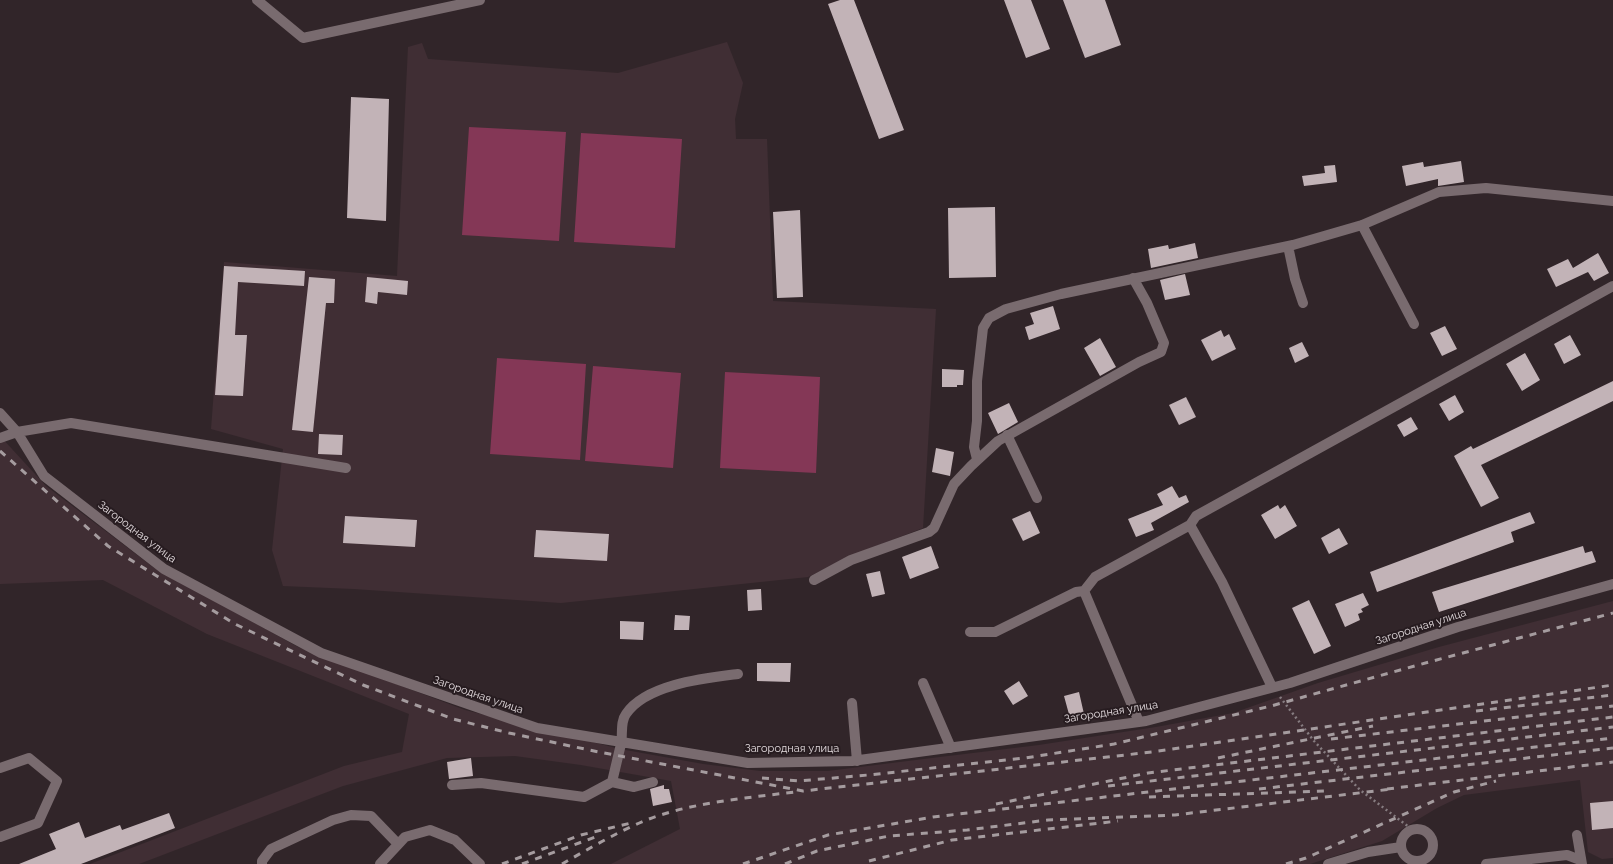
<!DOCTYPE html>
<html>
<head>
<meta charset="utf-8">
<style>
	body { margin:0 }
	canvas { display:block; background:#312529 }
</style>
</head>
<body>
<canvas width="1613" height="864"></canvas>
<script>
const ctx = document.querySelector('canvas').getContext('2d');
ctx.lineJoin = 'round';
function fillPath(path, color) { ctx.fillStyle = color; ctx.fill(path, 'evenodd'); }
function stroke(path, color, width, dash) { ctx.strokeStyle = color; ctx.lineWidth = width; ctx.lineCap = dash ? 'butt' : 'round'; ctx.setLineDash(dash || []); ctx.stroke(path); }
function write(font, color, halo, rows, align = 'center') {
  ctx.font = font + ' Raleway,sans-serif'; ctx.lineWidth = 4; ctx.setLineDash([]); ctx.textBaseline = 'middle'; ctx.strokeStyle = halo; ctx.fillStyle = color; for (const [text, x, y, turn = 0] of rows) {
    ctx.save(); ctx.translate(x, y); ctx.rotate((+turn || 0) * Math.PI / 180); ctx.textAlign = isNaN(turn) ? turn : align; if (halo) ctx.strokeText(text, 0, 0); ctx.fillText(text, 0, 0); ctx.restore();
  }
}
const built = new Path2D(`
	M 727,42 L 743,83 L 735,119 L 736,139 L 767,139 L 773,301 L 936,309 L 923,528 L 853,555 L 808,577 L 561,603 L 354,589 L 283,586 L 272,550 L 283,449 L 211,429 L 224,262 L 397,276 L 408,47 L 422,43 L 428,59 L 618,73 Z
	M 0,436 L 46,486 L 153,567 L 298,647 L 465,710 L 620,749 L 703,764 L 760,771 L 828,771 L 932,758 L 1039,745 L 1156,727 L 1233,713 L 1318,683 L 1439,647 L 1613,601 L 1613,858 L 1602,859 L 1588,852 L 1580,780 L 1464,795 L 1437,808 L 1382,841 L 1310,864 L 611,864 L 680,829 L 671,781 L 581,765 L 515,756 L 447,758 L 343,786 L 139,864 L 90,864 L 344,766 L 402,752 L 409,714 L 207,634 L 103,580 L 0,584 Z`);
const water = new Path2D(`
	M 469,127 L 566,132 L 559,241 L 462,235 Z
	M 581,133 L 682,139 L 675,248 L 574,242 Z
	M 497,358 L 586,364 L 580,460 L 490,454 Z
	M 593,366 L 681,373 L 673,468 L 585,461 Z
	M 725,372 L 820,377 L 816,473 L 720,468 Z`);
const building = new Path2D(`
	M 840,0 L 854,0 L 904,130 L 879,139 L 828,4 Z
	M 1004,0 L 1031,0 L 1050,49 L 1026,58 Z
	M 1063,0 L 1105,0 L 1121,45 L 1085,58 Z
	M 351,97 L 389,99 L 386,221 L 347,218 Z
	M 1461,161 L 1464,182 L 1438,186 L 1438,179 L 1406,186 L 1402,166 L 1423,162 L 1424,167 Z
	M 1335,165 L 1337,182 L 1304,186 L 1302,176 L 1325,173 L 1324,166 Z
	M 995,207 L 996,277 L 949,278 L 948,208 Z
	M 800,210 L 803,297 L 777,298 L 773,212 Z
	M 1195,243 L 1198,258 L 1151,268 L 1148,249 L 1168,245 L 1169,249 Z
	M 1598,253 L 1609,273 L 1594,281 L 1588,272 L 1556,287 L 1547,269 L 1568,259 L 1573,268 Z
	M 224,266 L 305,271 L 304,286 L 238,282 L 235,335 L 247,335 L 243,396 L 215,395 Z
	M 1185,274 L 1190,295 L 1165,300 L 1160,280 Z
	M 309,277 L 335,279 L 334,303 L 326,303 L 313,432 L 292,430 Z
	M 367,277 L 408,281 L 407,295 L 378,292 L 377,304 L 365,302 Z
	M 1053,306 L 1060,329 L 1029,340 L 1025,327 L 1034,324 L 1030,313 Z
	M 1445,326 L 1457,349 L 1442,356 L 1430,333 Z
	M 1221,330 L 1224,337 L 1229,334 L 1236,349 L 1212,361 L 1201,340 Z
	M 1570,335 L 1581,355 L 1564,364 L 1554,344 Z
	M 1100,338 L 1116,367 L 1100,376 L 1084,348 Z
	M 1302,342 L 1309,356 L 1295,363 L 1289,348 Z
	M 1525,353 L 1540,380 L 1522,391 L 1506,364 Z
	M 942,369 L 964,370 L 963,385 L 957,385 L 957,387 L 942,387 Z
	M 1613,381 L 1613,401 L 1481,465 L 1499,498 L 1481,507 L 1454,456 L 1471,446 L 1473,449 Z
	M 1455,395 L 1464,412 L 1449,421 L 1439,404 Z
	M 1186,397 L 1196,417 L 1179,425 L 1169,405 Z
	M 1009,403 L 1018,422 L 998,434 L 988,413 Z
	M 1411,417 L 1418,429 L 1404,437 L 1397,425 Z
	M 319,434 L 343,435 L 342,455 L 318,454 Z
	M 936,448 L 954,452 L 950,476 L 932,472 Z
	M 1172,486 L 1179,498 L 1186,495 L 1189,502 L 1151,523 L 1154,530 L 1136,537 L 1128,519 L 1163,505 L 1157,494 Z
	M 1278,505 L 1280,509 L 1285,505 L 1297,526 L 1275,539 L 1261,515 Z
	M 1030,511 L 1040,533 L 1023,541 L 1012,519 Z
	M 1530,512 L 1535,523 L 1511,532 L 1514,542 L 1377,592 L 1370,572 Z
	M 345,516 L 417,520 L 415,547 L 343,543 Z
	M 1339,528 L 1348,544 L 1329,554 L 1321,538 Z
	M 536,530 L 609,534 L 607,561 L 534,557 Z
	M 931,546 L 939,568 L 910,579 L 902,557 Z
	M 1583,546 L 1585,553 L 1592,551 L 1596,562 L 1439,612 L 1432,592 Z
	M 880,571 L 885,594 L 872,597 L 866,574 Z
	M 761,589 L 762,610 L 748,611 L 747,590 Z
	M 1363,593 L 1369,605 L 1361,609 L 1363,612 L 1358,614 L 1360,620 L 1345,627 L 1335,604 Z
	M 1309,600 L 1331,646 L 1314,654 L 1292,608 Z
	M 675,615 L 690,616 L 689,630 L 674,630 Z
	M 620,621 L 644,622 L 643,640 L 620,639 Z
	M 757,663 L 791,663 L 790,682 L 757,681 Z
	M 1019,681 L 1028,696 L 1013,705 L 1004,691 Z
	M 1079,692 L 1084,714 L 1070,718 L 1064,696 Z
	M 471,758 L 473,776 L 449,779 L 447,762 Z
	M 664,785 L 664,789 L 669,789 L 672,802 L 653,806 L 650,789 Z
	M 1613,801 L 1613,828 L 1592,830 L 1590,803 Z
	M 169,813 L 175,828 L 81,864 L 19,864 L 56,849 L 49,834 L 79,822 L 85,838 L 120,825 L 122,830 Z`);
const path = new Path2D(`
	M 1280,697 L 1314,741 L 1360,790 L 1413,830`);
const minor = new Path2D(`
	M 257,0 L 303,38 L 480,0
	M 1362,225 L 1414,324
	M 1288,246 L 1295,279 L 1303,303
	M 0,413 L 17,432 L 44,476 L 164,569 L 321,653 L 537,728 L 748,763 L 852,761 L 1146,721 L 1290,683 L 1458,627 L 1613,584
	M 1007,435 L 1037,498
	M 0,438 L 17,432 L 71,423 L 346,468
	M 977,459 L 974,447 L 977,421 L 977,381 L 983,328 L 989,318 L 1006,309 L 1061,294 L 1293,245 L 1362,225 L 1439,192 L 1486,188 L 1613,201
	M 1190,525 L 1222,582 L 1272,687
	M 814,580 L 851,560 L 929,532 L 934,528 L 954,484 L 971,466 L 998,441 L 1139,362 L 1161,352 L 1164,343 L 1147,303 L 1133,278
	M 1084,591 L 1139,722
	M 970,632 L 995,632 L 1076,592 L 1084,591 L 1095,577 L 1190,525 L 1196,516 L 1613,286
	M 923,683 L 951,748
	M 852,703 L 857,761
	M 0,768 L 29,758 L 57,781 L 38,823 L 0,837
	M 612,782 L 634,787 L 653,782
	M 452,785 L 481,783 L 584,797 L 612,782 C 615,769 618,757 621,744 C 623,734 620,722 626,714 C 646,684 706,678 738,674
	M1401 845a16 16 0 1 1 32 0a16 16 0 1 1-32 0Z
	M 1577,835 L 1582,864
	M 262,864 L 262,861 L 271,849 L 333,820 L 351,815 L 371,816 L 398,844
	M 380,864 L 405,837 L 430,830 L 455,840 L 480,864
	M 1328,864 L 1368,852 L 1401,847
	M 1486,864 L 1567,855 L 1580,860`);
const rail = new Path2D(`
	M 0,451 L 108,546 L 235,624 L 363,685 L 453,719 L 509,733 L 594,751 L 803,791 L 1152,752 L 1613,685
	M 1476,711 L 1613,695
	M 1331,739 L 1613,706
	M 1218,758 L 1373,726
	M 762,778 L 799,781 L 868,775 L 1025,758 L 1114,744 L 1271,706 L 1429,662 L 1613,613
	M 1108,786 L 1613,727
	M 1259,789 L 1613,748
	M 1387,789 L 1613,762
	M 1149,797 L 1325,791
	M 996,804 L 1148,773 L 1613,717
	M 869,861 L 952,840 L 1118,821
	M 502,864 L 581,835 L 631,823
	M 522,864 L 598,836
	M 562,864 C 590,848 619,831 649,819 C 695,802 746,798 795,792
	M 743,864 L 828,835 L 933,817 L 1613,738
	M 785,864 L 817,851 L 889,836 L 967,830 L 1048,820 L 1175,815 L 1392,789
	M 1286,864 L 1306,858 L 1454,792 L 1496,781`);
const streetNames = [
	["Загородная улица",137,532,37],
	["Загородная улица",1421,627,-18],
	["Загородная улица",478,695,19],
	["Загородная улица",1111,712,-9],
	["Загородная улица",792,749]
];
fillPath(built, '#402e34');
fillPath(water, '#843756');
fillPath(building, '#c2b3b7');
stroke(path, '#867c80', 2.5, [2, 3]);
stroke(minor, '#796b6f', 10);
stroke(rail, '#a59c9f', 3, [7, 7]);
write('11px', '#e2dadd', '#271c20', streetNames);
</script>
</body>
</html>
